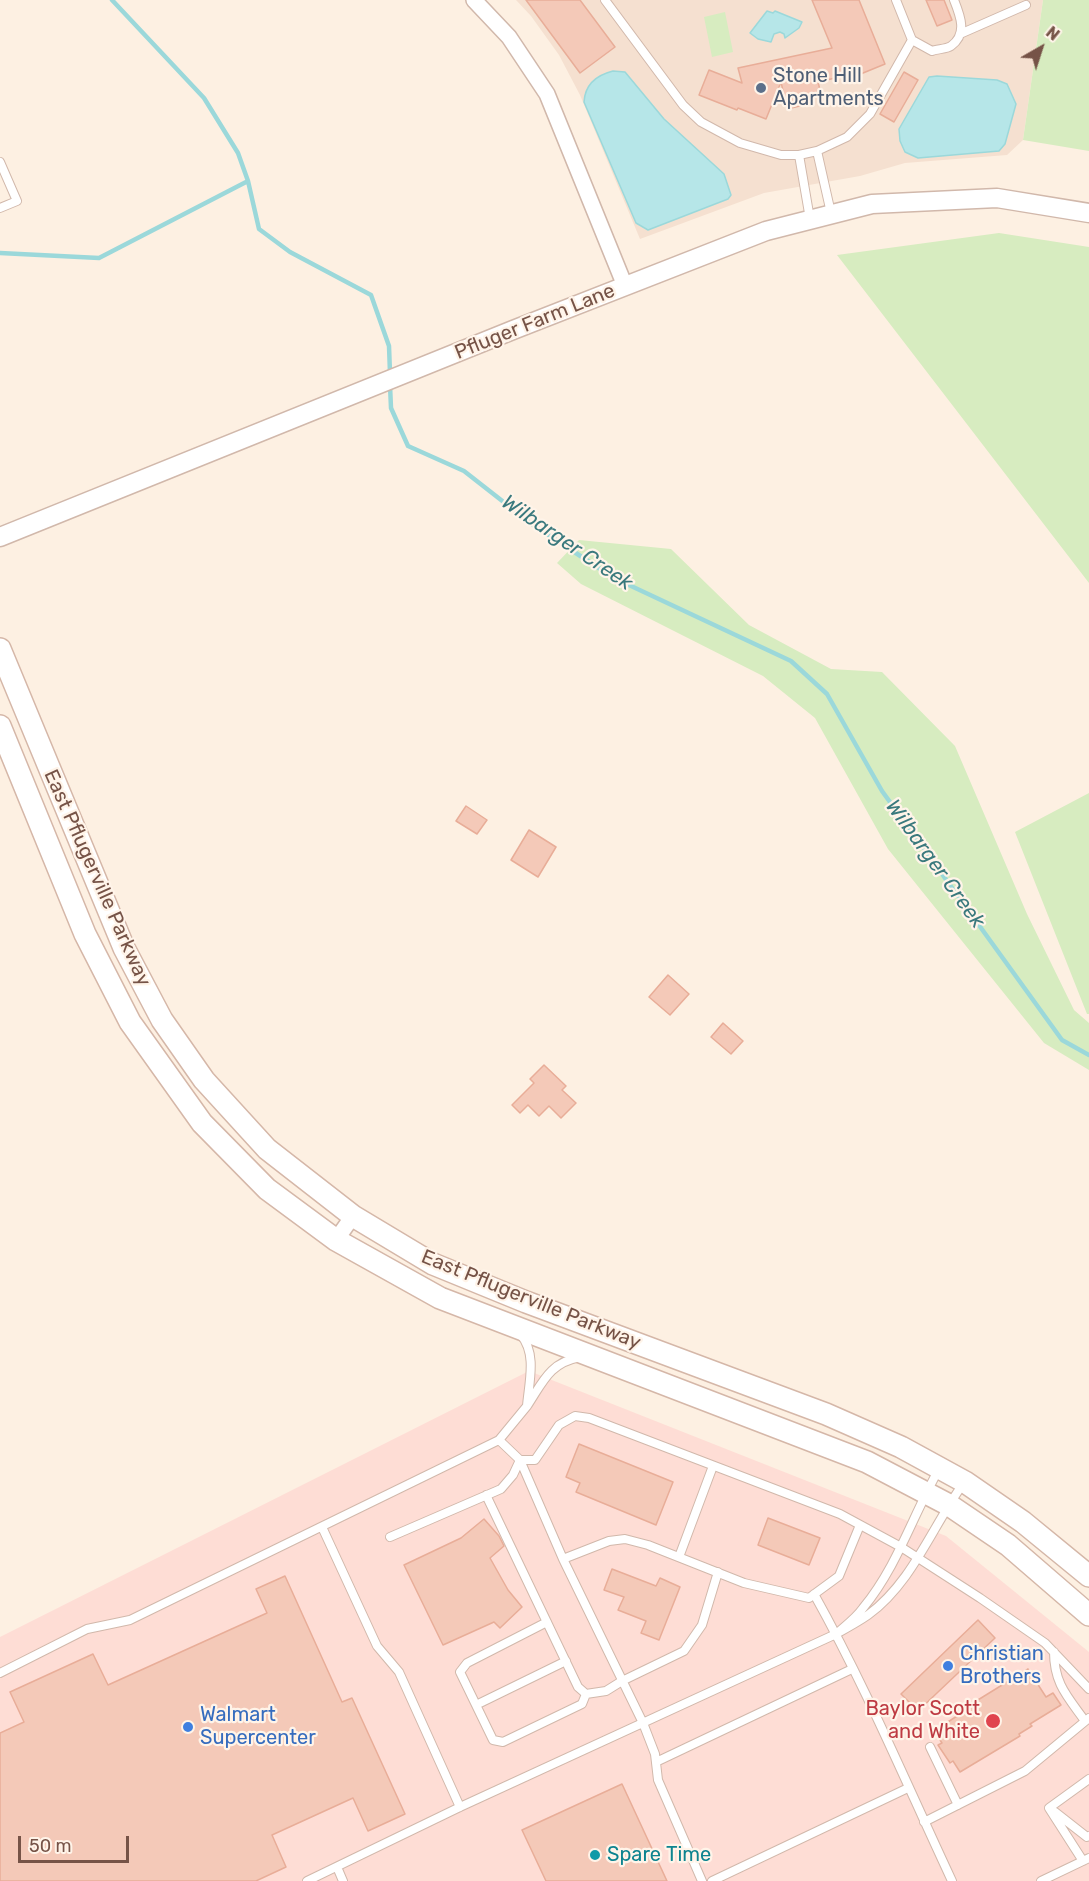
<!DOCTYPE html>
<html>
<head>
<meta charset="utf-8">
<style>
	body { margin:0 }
	#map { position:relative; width:1089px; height:1881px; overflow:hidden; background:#fdf0e2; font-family:Rubik,sans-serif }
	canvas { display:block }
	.north { position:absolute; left:1011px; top:18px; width:60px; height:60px; -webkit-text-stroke:4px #fff4e9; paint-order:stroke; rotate:39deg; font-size:16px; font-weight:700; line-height:24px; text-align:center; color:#765347 }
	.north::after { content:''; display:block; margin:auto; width:21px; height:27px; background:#765347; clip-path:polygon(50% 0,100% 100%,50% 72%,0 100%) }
	.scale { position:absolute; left:18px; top:1836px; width:111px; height:27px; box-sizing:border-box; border:3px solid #765347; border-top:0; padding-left:8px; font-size:18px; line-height:21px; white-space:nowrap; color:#765347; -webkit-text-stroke:4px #fff4e9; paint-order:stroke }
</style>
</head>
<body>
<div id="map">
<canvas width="1089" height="1881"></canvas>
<div class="north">N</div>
<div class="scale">50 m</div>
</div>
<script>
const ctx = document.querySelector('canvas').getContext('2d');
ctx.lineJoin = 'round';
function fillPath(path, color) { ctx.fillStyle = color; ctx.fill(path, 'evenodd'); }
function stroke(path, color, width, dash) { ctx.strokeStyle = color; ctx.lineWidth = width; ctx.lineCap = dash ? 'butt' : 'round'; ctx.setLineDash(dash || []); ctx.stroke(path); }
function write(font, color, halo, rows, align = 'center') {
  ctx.font = font + ' Rubik,sans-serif'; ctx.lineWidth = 4.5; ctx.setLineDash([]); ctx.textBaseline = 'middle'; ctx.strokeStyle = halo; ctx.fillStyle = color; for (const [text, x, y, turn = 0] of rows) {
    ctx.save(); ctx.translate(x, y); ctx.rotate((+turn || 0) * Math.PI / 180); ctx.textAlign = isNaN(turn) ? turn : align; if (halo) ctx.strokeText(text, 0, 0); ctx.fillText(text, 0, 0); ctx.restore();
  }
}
const residential = new Path2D(`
	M 516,0 L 1043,0 L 1023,140 L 1007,155 L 905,163 L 860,176 L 764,193 L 640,239 L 580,95 L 559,55 L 531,16 Z`);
const commercial = new Path2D(`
	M 529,1371 L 946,1536 L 1089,1652 L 1089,1881 L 0,1881 L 0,1637 Z`);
const green = new Path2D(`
	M 1043,0 L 1089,0 L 1089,151 L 1023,140 Z
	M 725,12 L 733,52 L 712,57 L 704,17 Z
	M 999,233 L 1089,247 L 1089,583 L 837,255 Z
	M 579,540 L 671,549 L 749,625 L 831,669 L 882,672 L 955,746 L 1027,914 L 1074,1010 L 1089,1023 L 1089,1070 L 1044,1043 L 888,849 L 815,718 L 763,676 L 581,584 L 557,563 Z
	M 1089,793 L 1089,1014 L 1087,1014 L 1015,832 Z`);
const water = new Path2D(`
	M 767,11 L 773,13 L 775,11 L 802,22 L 799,28 L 785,38 L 784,34 L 780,32 L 774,34 L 771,42 L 758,39 L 750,33 Z
	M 613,71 L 625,72 L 664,119 L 724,174 L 731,195 L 728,199 L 648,230 L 636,223 L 584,102 C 585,84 597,75 613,71 Z
	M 937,76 L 997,80 L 1007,84 L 1016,104 L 1005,144 L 999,151 L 918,158 L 905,152 L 900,141 L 899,129 L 929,77 Z`);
const stream = new Path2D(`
	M 112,0 L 204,98 L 238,153 L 248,181 L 259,229 L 290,252 L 371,295 L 389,346 L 390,373
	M 0,253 L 99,258 L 248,181
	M 390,385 L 391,408 L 408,446 L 464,471 L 533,525 L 614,578 L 791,661 L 827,694 L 882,791 L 1062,1040 L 1089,1055`);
const building = new Path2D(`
	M 526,0 L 580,0 L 615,47 L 580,73 Z
	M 812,0 L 859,0 L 885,64 L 846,80 L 844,76 L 818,82 L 821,94 L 802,98 L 804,105 L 787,109 L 781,82 L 766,119 L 738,108 L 737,110 L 699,95 L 709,70 L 742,83 L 738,68 L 832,48 Z
	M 926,0 L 944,0 L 952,20 L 937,26 Z
	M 904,72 L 918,80 L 894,122 L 880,114 Z
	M 466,806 L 487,820 L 477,834 L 456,821 Z
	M 529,830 L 556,847 L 538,877 L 511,860 Z
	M 668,975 L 689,994 L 670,1015 L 649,997 Z
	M 723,1023 L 743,1041 L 731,1054 L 711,1037 Z
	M 544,1065 L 566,1086 L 562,1090 L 576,1103 L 561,1118 L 549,1106 L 539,1116 L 528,1105 L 520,1113 L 512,1105 L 534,1083 L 530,1079 Z
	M 579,1444 L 673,1482 L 656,1525 L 576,1492 L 580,1483 L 566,1477 Z
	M 768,1518 L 820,1538 L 809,1565 L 758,1545 Z
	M 484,1519 L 499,1536 L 504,1546 L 490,1558 L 508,1590 L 522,1607 L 500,1628 L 494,1622 L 443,1645 L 404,1565 L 461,1538 Z
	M 612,1569 L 656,1586 L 660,1578 L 680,1587 L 659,1640 L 641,1633 L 646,1621 L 618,1610 L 624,1597 L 604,1590 Z
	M 285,1576 L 342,1702 L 352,1698 L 405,1814 L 368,1831 L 353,1798 L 272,1835 L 286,1867 L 256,1881 L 0,1881 L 0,1733 L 24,1722 L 10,1692 L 93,1654 L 108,1685 L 267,1613 L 256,1589 Z
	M 978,1620 L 995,1638 L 918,1711 L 901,1694 Z
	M 1028,1669 L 1046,1697 L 1053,1693 L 1061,1705 L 1030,1724 L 1032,1726 L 1019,1734 L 1020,1736 L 960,1772 L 953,1761 L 950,1763 L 938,1745 L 942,1743 L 934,1731 L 974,1705 L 973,1703 Z
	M 622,1784 L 667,1881 L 546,1881 L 522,1830 Z`);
const service = new Path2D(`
	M 605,0 L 683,105 L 701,122 L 740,143 L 781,155 L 799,155 L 817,151
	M 896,0 L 912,40
	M 960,34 L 1026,5
	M 799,155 L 810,219
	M 0,162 L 17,201 L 0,208
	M 831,213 L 817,151 L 847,137 L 870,114 L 912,40 L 932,51 C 937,49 947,49 951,46 C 968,34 960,15 954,0
	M 521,1335 C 537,1354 529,1382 527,1406 C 543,1382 549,1363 580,1357
	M 499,1440 L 520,1460 L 535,1460 L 559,1425 L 575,1416 L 589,1418 L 840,1514 L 901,1547 L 980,1598 L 1045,1643 L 1089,1689
	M 520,1460 L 563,1559 L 609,1541 L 625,1539 L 648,1545 L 744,1583 L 809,1598 L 839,1576 L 860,1525
	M 939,1469 C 913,1515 897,1567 863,1608 C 856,1618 845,1626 836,1634 C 847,1628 858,1622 868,1615 C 912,1583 932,1527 963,1484
	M 486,1495 L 578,1687 L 586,1694 L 606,1691 L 622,1681 L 684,1651 L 702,1625 L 718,1572
	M 322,1527 L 377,1646 L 399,1672 L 460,1807
	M 390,1537 L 501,1489 L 513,1475 L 520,1460
	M 679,1557 L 713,1466
	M 563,1559 L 643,1723 L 655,1754 L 658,1780 L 702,1881
	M 814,1594 C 866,1687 907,1785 952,1881
	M 547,1622 L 467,1663 L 460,1672 L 493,1740 L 503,1742 L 582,1704 L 586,1694
	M 1054,1652 C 1054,1684 1068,1697 1085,1721
	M 0,1673 L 87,1629 L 130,1620 L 499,1440 L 527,1406
	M 476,1705 L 566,1661
	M 930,1747 L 958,1805
	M 656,1762 L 852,1669
	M 1055,1812 L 1087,1837 L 1089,1836
	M 924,1822 L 1025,1771 L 1089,1718
	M 1083,1861 L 1049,1808 L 1089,1779
	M 337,1867 L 343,1881
	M 307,1881 L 460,1807 L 836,1634
	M 712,1881 L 908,1788
	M 1041,1881 L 1089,1858`);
const minor = new Path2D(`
	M 474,0 L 509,37 L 547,94 L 625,286
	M 336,1240 L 353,1216`);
const tertiary = new Path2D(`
	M 0,537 L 513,330 L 766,231 L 872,204 L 997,198 L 1089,213`);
const secondary = new Path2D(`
	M 0,649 L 124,948 L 162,1020 L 204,1080 L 267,1149 L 353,1216 L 433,1264 L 526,1302 L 826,1414 L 901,1447 L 965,1482 L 1023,1522 L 1089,1576
	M 0,726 L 85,934 L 130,1022 L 202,1123 L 267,1189 L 336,1240 L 440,1298 L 867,1462 L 949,1505 L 1008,1545 L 1089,1615`);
const markers = [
	[761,88,6,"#5c6f8a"],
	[948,1666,6,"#3f7fe0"],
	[993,1721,8,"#e0444e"],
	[188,1727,6,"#3f7fe0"],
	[595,1855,6,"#0f9aa8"]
];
const serviceNames = [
	["Stone Hill",773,76],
	["Apartments",773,99]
];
const streetNames = [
	["Pfluger Farm Lane",535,322,-22],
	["East Pflugerville Parkway",97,878,66],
	["East Pflugerville Parkway",531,1300,22]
];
const shopNames = [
	["Christian",960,1654],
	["Brothers",960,1677],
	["Walmart",200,1715],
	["Supercenter",200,1738]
];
const healthNames = [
	["Baylor Scott",980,1709],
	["and White",980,1732]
];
const cultureNames = [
	["Spare Time",607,1855]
];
const waterNames = [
	["Wilbarger Creek",567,543,34],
	["Wilbarger Creek",935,864,54]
];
fillPath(residential, '#f5e0d0');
fillPath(commercial, '#feddd5');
fillPath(green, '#d7ecc0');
fillPath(water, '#b6e6e8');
stroke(water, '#9bd8da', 1.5);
stroke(stream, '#9bd8da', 4.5);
fillPath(building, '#f4c9b8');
stroke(building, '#e8ad98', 1.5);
stroke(service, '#d1b8ab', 10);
stroke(minor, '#d1b8ab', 18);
stroke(tertiary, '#d1b8ab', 21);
stroke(secondary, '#d5b7a8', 24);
stroke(service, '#fff', 8);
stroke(minor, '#fff', 15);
stroke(tertiary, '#fff', 18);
stroke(secondary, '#fff', 21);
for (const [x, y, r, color] of markers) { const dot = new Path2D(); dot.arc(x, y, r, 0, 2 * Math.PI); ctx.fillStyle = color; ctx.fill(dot); stroke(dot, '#fff4e9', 2); }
write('20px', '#4e5e75', '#fff4e9', serviceNames, 'left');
write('20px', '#765347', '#fff4e9', streetNames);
write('20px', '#366cbe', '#fff4e9', shopNames, 'left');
write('20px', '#be3a42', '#fff4e9', healthNames, 'right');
write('20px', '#0d838f', '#fff4e9', cultureNames, 'left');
write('italic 21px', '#3a797d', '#fff4e9', waterNames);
</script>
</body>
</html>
